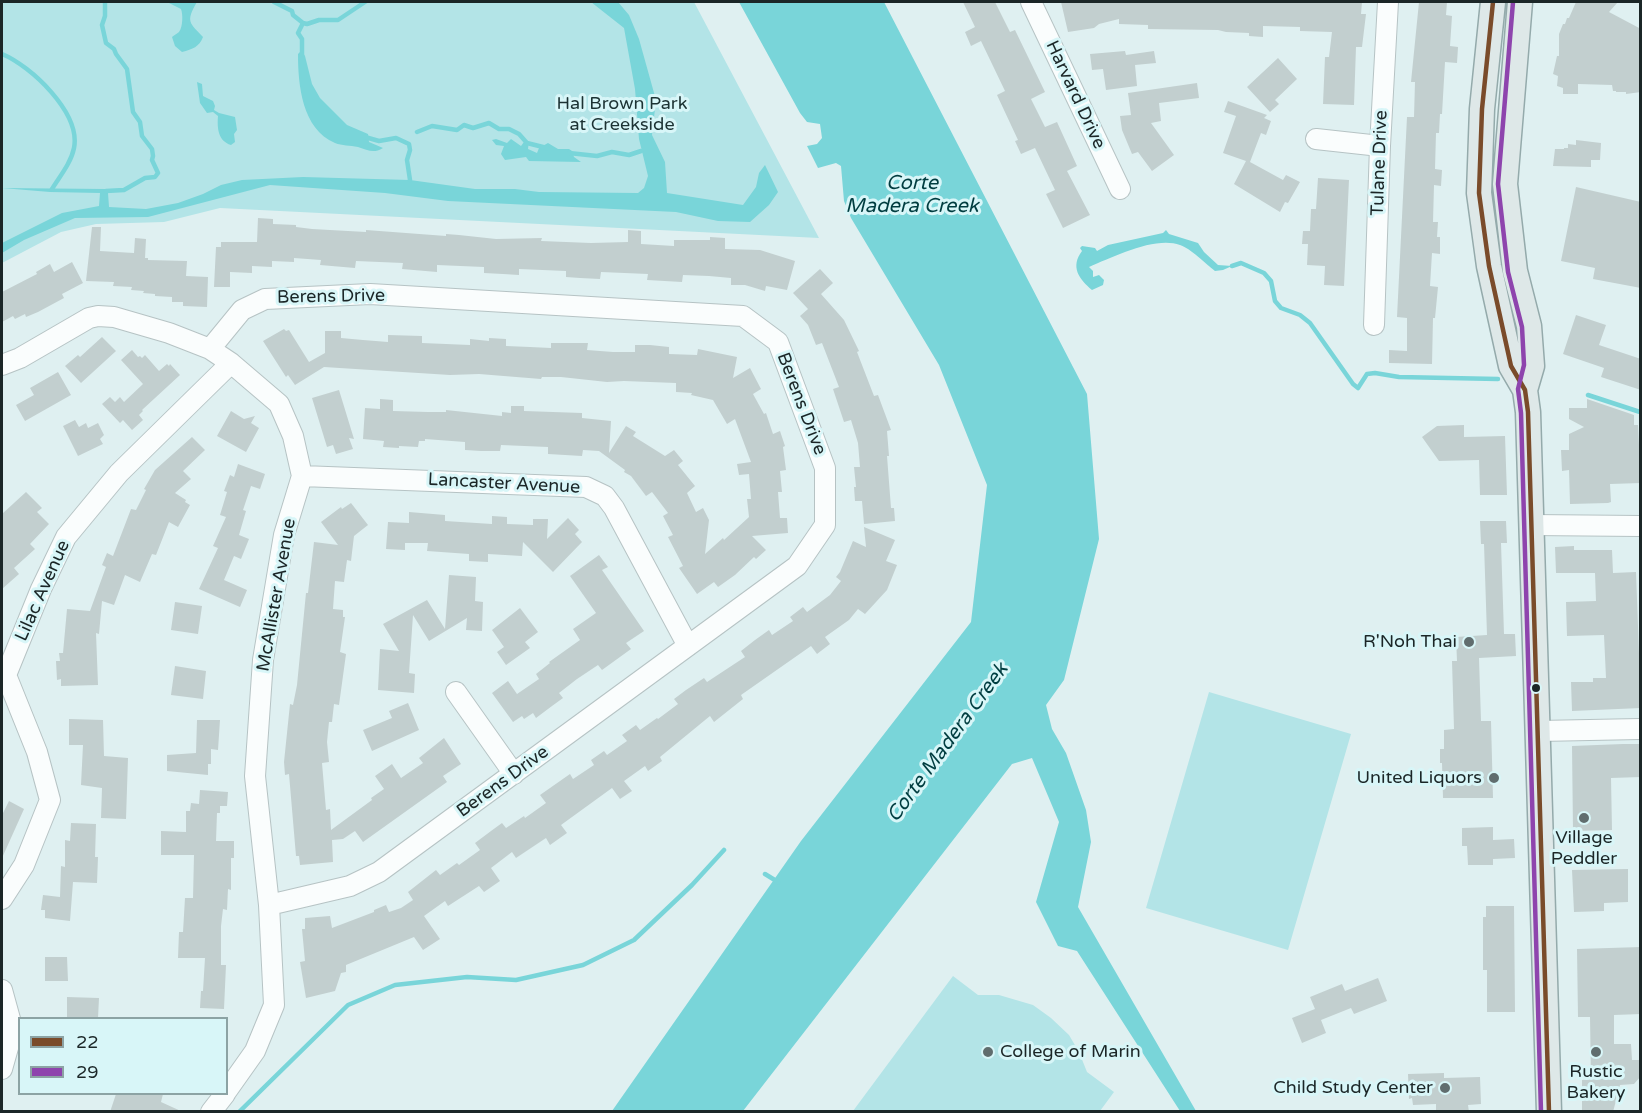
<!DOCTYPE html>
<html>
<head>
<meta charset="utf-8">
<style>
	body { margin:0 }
	#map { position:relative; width:1642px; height:1113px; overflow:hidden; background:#dff0f1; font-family:"Varela Round",sans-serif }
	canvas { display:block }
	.frame { position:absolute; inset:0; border:3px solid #1b2627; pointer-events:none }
	.legend { position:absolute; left:18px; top:1017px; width:210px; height:78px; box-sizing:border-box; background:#d8f6f8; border:2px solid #8ca3a4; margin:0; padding:8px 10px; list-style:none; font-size:18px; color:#1b2627 }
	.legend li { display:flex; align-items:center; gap:12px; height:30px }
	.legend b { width:30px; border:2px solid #8ca3a4 }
</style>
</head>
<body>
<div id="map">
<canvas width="1642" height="1113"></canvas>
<div class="frame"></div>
<ul class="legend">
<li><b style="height:8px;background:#7a4b2a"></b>22</li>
<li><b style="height:8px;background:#8e44ad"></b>29</li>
</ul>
</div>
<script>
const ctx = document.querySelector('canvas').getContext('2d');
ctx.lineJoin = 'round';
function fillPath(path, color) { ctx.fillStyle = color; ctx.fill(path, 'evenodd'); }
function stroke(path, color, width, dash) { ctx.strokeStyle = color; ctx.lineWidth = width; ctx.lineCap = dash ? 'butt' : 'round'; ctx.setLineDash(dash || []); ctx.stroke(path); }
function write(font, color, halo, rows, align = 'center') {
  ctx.font = font + ' "Varela Round",sans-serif'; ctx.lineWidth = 6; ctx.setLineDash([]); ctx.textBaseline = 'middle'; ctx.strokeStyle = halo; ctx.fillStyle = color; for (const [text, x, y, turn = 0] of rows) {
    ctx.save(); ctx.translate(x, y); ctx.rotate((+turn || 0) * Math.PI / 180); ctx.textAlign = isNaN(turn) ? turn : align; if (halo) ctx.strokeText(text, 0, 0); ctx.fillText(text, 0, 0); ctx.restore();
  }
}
const green = new Path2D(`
	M 2,2 L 694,2 L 819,238 L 220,208 L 164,222 L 96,224 L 61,232 L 2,263 Z
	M 1209,692 L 1351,734 L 1288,950 L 1146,908 Z
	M 953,976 L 978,995 L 999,995 L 1033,1005 L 1051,1018 L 1069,1035 L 1079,1052 L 1087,1072 L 1114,1092 L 1100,1111 L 853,1111 Z`);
const water = new Path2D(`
	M 167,2 L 197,2 C 185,22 190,23 203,37 C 199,47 193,49 182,52 L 175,46 L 172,37 C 174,35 177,34 179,32 C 183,27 183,14 181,9 Z
	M 591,2 L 618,2 L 629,15 L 639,39 L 656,100 L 652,135 L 665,162 L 667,193 L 743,205 L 756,187 L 759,173 L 765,165 L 778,192 L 769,205 L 750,222 L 718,221 L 676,212 L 448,201 L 385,193 L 270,185 L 148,217 L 75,218 L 24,240 L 2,253 L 2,243 L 62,213 L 99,206 L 100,193 L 50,192 L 2,188 L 105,189 L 108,193 L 109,207 L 146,209 L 178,203 L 203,194 L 221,185 L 242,180 L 303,177 L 410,180 L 475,189 L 515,189 L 539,192 L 638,193 L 644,188 L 648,176 L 639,139 L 635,89 L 624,28 Z
	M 739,2 L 884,2 L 1087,394 L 1099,539 L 1064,680 L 1046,705 L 1052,729 L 1066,753 L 1086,810 L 1091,842 L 1078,907 L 1196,1111 L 1180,1111 L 1077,951 L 1058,946 L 1036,902 L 1059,822 L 1032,758 L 1012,764 L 743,1111 L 612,1111 L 801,841 L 971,622 L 987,485 L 939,365 L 851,218 L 844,201 L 841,166 L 836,163 L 818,168 L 807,146 L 817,144 L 822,138 L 820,124 L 807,122 L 800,113 Z
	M 302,50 L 305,56 L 312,84 L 320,98 L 347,125 L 368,134 L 369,142 L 383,148 C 373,154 368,150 358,147 C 350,145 342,146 335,143 C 302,129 298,85 298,54 Z
	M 197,82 L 202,84 L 203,96 L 213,101 L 215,106 L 214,110 L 219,113 L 235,117 L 237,130 L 234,134 L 235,142 L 231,145 C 218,141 217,128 218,116 L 213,112 L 207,113 L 200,103 Z
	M 496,139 L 507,143 L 511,139 L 521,146 L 524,142 L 529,141 L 528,149 L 537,153 L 539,148 L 548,143 L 558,149 L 569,149 L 572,151 L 574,157 L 581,162 L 529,161 L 526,157 L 505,160 L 501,154 L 504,146 L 496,145 L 492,140 Z
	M 1166,230 L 1169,234 L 1198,243 L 1204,252 L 1218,265 L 1232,266 L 1223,270 L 1215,271 C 1206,264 1190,248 1180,245 C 1155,236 1113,257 1089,267 L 1093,271 L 1093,277 L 1099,275 L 1104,280 L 1103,285 L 1092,290 C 1079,279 1070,267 1082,251 L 1080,248 L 1082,246 L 1095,248 L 1097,251 L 1108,245 L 1163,233 Z`);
const stream = new Path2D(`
	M 105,2 L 105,16 L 102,25 L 106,43 L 114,49 L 116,54 L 127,69 L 133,112 L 140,122 L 142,136 L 152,149 L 153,156 L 152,160 L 158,173 L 155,177 L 145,178 L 124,190 L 106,191
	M 274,2 L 292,11 L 293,15 L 303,23
	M 2,54 C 31,66 81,113 74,148 C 71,163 60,176 52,189
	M 302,54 L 302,39 L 298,33 L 303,23 L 307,24 L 319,20 L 338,20 L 365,2
	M 417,132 L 432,126 L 457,130 L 464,125 L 473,128 L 489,123 L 499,129 L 509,129 L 519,134 L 527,143 L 547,148
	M 365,137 L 379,141 L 396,138 L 409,144 L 410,150 L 407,160 L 410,180
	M 569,153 L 597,156 L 612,152 L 629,155 L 641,151
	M 1232,266 L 1241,263 L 1264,273 L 1271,281 L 1275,301 L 1281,308 L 1300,315 L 1310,323 L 1353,384 L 1358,388 L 1367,374 L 1375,373 L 1399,377 L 1498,379
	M 1588,395 L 1640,412
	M 765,874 L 778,882
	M 239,1112 L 348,1005 L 395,985 L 467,977 L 516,980 L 583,965 L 634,940 L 692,885 L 724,850`);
const building = new Path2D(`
	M 963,2 L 995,2 L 1010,32 L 1015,30 L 1045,92 L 1031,99 L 1045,127 L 1057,122 L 1077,166 L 1067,171 L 1090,215 L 1063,228 L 1046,194 L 1055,190 L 1035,148 L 1021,154 L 1015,141 L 1018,140 L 997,95 L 1005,91 L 981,41 L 971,46 L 965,32 L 975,27 Z
	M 1061,2 L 1362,2 L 1361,14 L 1366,14 L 1362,47 L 1356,47 L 1354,105 L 1323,104 L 1325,57 L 1329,57 L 1332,32 L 1300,31 L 1300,27 L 1263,26 L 1263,37 L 1249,36 L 1249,33 L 1226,32 L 1218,30 L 1148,29 L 1148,25 L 1119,24 L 1119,19 L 1099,24 L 1094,28 L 1068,32 Z
	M 1419,2 L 1447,2 L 1446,15 L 1452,16 L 1450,46 L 1458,47 L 1457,63 L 1445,62 L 1442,114 L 1440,114 L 1439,133 L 1436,133 L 1435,169 L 1442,170 L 1441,186 L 1434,185 L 1433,222 L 1438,222 L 1437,237 L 1440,237 L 1440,254 L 1432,253 L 1430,286 L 1438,287 L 1435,318 L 1433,318 L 1432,364 L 1389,363 L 1389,350 L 1407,351 L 1407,318 L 1397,317 L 1407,117 L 1414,117 L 1415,82 L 1411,82 Z
	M 1576,2 L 1618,2 L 1609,12 L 1641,29 L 1641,92 L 1626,94 L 1626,92 L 1616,92 L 1616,91 L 1613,91 L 1612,85 L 1578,84 L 1578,94 L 1563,94 L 1563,88 L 1557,86 L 1558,76 L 1553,74 L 1557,56 L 1559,56 L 1559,34 L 1563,24 L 1565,24 L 1567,18 L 1569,18 Z
	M 1125,51 L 1126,55 L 1154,51 L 1156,63 L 1135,65 L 1137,86 L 1106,90 L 1103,69 L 1092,70 L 1090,54 Z
	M 1278,58 L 1297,79 L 1275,100 L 1279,104 L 1270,112 L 1247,87 Z
	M 1197,83 L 1199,98 L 1159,103 L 1161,121 L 1151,123 L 1174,155 L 1152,171 L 1138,152 L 1132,154 L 1122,130 L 1120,116 L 1131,115 L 1128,93 Z
	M 1228,101 L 1267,115 L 1264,118 L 1271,121 L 1266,135 L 1261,133 L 1250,162 L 1283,180 L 1286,175 L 1300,182 L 1288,203 L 1285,202 L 1280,212 L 1234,184 L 1246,161 L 1223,153 L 1236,116 L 1224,112 Z
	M 1576,140 L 1601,143 L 1600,160 L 1591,160 L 1591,167 L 1553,166 L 1555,149 L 1564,149 L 1564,148 L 1568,148 L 1568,144 L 1576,145 Z
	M 1318,178 L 1349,180 L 1344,286 L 1324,285 L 1325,266 L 1307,265 L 1308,244 L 1302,244 L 1303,231 L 1310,231 L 1311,209 L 1316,209 Z
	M 1576,187 L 1641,202 L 1641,288 L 1593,279 L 1595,268 L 1561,261 Z
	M 258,218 L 273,219 L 273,224 L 296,225 L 296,227 L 312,229 L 366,232 L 366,230 L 446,236 L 446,234 L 459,235 L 496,239 L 542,238 L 541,241 L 591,243 L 628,242 L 628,230 L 641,231 L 641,244 L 674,246 L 674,240 L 710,240 L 710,237 L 725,238 L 725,249 L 760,250 L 795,261 L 787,290 L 766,286 L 765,291 L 745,285 L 731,285 L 731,278 L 709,276 L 683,275 L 682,282 L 647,280 L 648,274 L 601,272 L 600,279 L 580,278 L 566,277 L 566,271 L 519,269 L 519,275 L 503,274 L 484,273 L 484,267 L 437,265 L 437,272 L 402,269 L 403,263 L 356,261 L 355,268 L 320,265 L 321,260 L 294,258 L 294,262 L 272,261 L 272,267 L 252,266 L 252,273 L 230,272 L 230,287 L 214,287 L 216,247 L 221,247 L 221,242 L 257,242 Z
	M 92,227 L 101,227 L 100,251 L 134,253 L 135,238 L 146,239 L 145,258 L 148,258 L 148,260 L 187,261 L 186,276 L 208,277 L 207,307 L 183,306 L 183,302 L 172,302 L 172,297 L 155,296 L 155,294 L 143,293 L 144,291 L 131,290 L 132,287 L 113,286 L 114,282 L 86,281 Z
	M 72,262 L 83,283 L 62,294 L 64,298 L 38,312 L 26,317 L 25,314 L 15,319 L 13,316 L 2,322 L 2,292 L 37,274 L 36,272 L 50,264 L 54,272 Z
	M 820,269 L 833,283 L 821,294 L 844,320 L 859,351 L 857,352 L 874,396 L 878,395 L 891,430 L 887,431 L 889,456 L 887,456 L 891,508 L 894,508 L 895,521 L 864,524 L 862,501 L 855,501 L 854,487 L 856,487 L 854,467 L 860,467 L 858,443 L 851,420 L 844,422 L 833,389 L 839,387 L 822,343 L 816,345 L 808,325 L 800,316 L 808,309 L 793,293 Z
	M 1576,315 L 1606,325 L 1599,345 L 1641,359 L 1641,390 L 1601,377 L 1604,368 L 1563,354 Z
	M 284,329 L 286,331 L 289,330 L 309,362 L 325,353 L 325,331 L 341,331 L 341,338 L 363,340 L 388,342 L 388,335 L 422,336 L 422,343 L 470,345 L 470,339 L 489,341 L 489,338 L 506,339 L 506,346 L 530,347 L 551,348 L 551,343 L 588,343 L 587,350 L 613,352 L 635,352 L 635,345 L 650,345 L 669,347 L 669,354 L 697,355 L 698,349 L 737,357 L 733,378 L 750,368 L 761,389 L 753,394 L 764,414 L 766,413 L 773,434 L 780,431 L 785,446 L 783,447 L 786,470 L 780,471 L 782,492 L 778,492 L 780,518 L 787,518 L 788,533 L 752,536 L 766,550 L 756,559 L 754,557 L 735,575 L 718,587 L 714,582 L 697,594 L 679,568 L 683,566 L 668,537 L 673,535 L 663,516 L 668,513 L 652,492 L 646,496 L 631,476 L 624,472 L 625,470 L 599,451 L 583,450 L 582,456 L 548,454 L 548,447 L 501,445 L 500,451 L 481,451 L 465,450 L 465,442 L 425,439 L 425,441 L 419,441 L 418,447 L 399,446 L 399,448 L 383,447 L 384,441 L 363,439 L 365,408 L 380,409 L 380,399 L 393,400 L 393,411 L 428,412 L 446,412 L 446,410 L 502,416 L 502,412 L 511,413 L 511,406 L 524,406 L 524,411 L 582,413 L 582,418 L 611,421 L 609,453 L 626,426 L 636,432 L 633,436 L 665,456 L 674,450 L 683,461 L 678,465 L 695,486 L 687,493 L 696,512 L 703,508 L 709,520 L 705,554 L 723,538 L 724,540 L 749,517 L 747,499 L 751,499 L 749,474 L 739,475 L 737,464 L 751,462 L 735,419 L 727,424 L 713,400 L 691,395 L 692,393 L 676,392 L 676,383 L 624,381 L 607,382 L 561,377 L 542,377 L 541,379 L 479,374 L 450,375 L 324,367 L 295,385 L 288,375 L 286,377 L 263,341 Z
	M 102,337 L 116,351 L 81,383 L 65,366 L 78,355 L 80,357 Z
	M 132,350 L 138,357 L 140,356 L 142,358 L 145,355 L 159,371 L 167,364 L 169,366 L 170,364 L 180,375 L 142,410 L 143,411 L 139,415 L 143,420 L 132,430 L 123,420 L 120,423 L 102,404 L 110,397 L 115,402 L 120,397 L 124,402 L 143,384 L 121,360 Z
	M 58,372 L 71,395 L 25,421 L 16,405 L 34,395 L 30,388 Z
	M 339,390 L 354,439 L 349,438 L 353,449 L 336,454 L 333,445 L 327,447 L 312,398 Z
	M 1587,399 L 1634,415 L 1634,425 L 1638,425 L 1641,483 L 1610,484 L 1611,502 L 1608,503 L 1570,504 L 1569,470 L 1562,471 L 1561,450 L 1569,450 L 1569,434 L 1584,427 L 1569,419 L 1569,408 L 1587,408 Z
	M 231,411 L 244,419 L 255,416 L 251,423 L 259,428 L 246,452 L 217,436 Z
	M 75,420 L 79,427 L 86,423 L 88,428 L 98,423 L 104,435 L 100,439 L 103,444 L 78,456 L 63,426 Z
	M 1464,425 L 1464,437 L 1505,436 L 1507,495 L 1480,495 L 1479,460 L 1439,461 L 1422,437 L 1437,426 Z
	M 192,437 L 205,450 L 183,471 L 191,479 L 175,493 L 186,500 L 185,502 L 190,505 L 178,527 L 169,522 L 156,555 L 152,554 L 140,582 L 125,575 L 114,605 L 102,601 L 99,634 L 96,633 L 98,685 L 61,686 L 61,679 L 57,680 L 56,661 L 60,661 L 59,653 L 63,653 L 67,609 L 90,611 L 106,567 L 102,565 L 107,553 L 113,556 L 131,509 L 136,510 L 146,490 L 144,489 L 155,470 Z
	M 238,464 L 265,474 L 260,489 L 251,486 L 243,510 L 246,511 L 239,535 L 249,539 L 241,559 L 234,556 L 224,580 L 247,590 L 240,607 L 199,589 L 218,548 L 213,546 L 226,517 L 220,515 L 227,492 L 224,491 L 230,475 L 234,477 Z
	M 26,492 L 42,508 L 37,512 L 49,524 L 30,544 L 35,549 L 14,568 L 19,574 L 2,589 L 2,514 Z
	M 351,503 L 368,525 L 354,536 L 351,561 L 347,560 L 344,582 L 335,581 L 333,609 L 343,610 L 343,617 L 345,617 L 340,652 L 346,654 L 339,705 L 334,704 L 332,722 L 329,722 L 327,742 L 329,762 L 322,763 L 326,810 L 330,809 L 331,830 L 372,800 L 371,798 L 384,789 L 375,776 L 392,764 L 401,778 L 423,763 L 419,758 L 444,738 L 461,764 L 443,776 L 447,782 L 363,842 L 355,831 L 343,839 L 332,840 L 333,862 L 300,865 L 299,856 L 296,856 L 289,774 L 285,775 L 284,762 L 290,704 L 293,705 L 297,685 L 306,593 L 308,593 L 314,542 L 338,545 L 321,522 L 341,507 L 342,509 Z
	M 409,512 L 445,515 L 445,521 L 492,524 L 492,516 L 507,517 L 507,524 L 533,525 L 533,519 L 548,519 L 547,539 L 568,518 L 579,530 L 575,534 L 582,542 L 553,572 L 523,542 L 522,556 L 488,554 L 488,562 L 469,561 L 469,554 L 427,551 L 428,543 L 405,543 L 405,550 L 386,549 L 388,522 L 409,523 Z
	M 1480,521 L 1506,521 L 1507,543 L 1501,543 L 1504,634 L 1515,634 L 1516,656 L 1479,658 L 1481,721 L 1491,721 L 1493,798 L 1443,798 L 1442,763 L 1440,763 L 1440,749 L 1444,749 L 1444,730 L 1454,729 L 1452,661 L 1457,661 L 1456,637 L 1487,635 L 1484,544 L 1481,544 Z
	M 864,527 L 895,540 L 886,561 L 897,565 L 887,590 L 865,614 L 858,609 L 849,620 L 825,637 L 830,644 L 817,654 L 811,646 L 741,695 L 743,699 L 714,722 L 710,716 L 660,757 L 662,761 L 648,771 L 645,766 L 624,781 L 632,791 L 620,799 L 612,788 L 561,825 L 567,833 L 550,845 L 546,838 L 516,858 L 512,852 L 491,868 L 500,881 L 484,892 L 479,886 L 448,906 L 445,901 L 424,916 L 440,939 L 423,950 L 414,937 L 346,965 L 346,972 L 341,973 L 335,991 L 306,998 L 300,962 L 305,961 L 302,929 L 305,929 L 305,918 L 330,916 L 332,928 L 374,912 L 374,910 L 386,905 L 389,912 L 401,908 L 413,900 L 408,892 L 436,870 L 440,875 L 457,863 L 459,865 L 480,850 L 475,843 L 491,831 L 502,823 L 506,828 L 524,816 L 525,818 L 546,803 L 540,795 L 570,774 L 573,779 L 594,765 L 591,760 L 604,751 L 607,755 L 627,741 L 622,735 L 636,725 L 640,730 L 657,718 L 658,719 L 678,704 L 674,699 L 686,690 L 704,678 L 707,682 L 745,657 L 741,651 L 755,640 L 769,630 L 772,635 L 793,621 L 790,617 L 803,607 L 807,612 L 830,595 L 841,581 L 836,577 L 840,572 L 853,541 L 866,547 Z
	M 1574,546 L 1574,550 L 1612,550 L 1613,573 L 1636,572 L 1641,708 L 1572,711 L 1571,682 L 1593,682 L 1593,678 L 1606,678 L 1604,635 L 1567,636 L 1566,602 L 1596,601 L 1595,573 L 1556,573 L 1555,547 Z
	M 599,555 L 608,567 L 602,570 L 644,631 L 626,643 L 631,649 L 602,670 L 598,665 L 577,679 L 559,693 L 563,698 L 552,706 L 536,718 L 533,713 L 524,719 L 522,716 L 513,722 L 492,693 L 508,681 L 517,694 L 539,679 L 536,674 L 550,663 L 549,662 L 580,640 L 573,629 L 596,613 L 570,576 Z
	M 449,575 L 476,577 L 475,601 L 483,602 L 482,631 L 466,630 L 467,618 L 429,641 L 413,615 L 409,673 L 415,674 L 414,693 L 378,690 L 380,649 L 399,651 L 383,624 L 427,600 L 445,629 Z
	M 175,602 L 202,606 L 198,634 L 171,630 Z
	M 520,608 L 538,632 L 525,642 L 530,648 L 506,665 L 497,652 L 504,647 L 492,630 Z
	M 175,666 L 206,671 L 203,699 L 171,695 Z
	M 408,703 L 419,730 L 372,751 L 363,730 L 392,718 L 389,711 Z
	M 69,719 L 103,720 L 104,756 L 128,758 L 126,819 L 101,818 L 102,788 L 81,785 L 83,745 L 69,745 Z
	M 197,720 L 220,720 L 218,750 L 211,749 L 211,764 L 208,764 L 208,775 L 167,771 L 167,755 L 196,753 Z
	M 1623,744 L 1641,744 L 1641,777 L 1611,778 L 1612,830 L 1573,831 L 1572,746 Z
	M 200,790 L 228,792 L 227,806 L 220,806 L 220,813 L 217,813 L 216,841 L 234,841 L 234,858 L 231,858 L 231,890 L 228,889 L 227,910 L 223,909 L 221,926 L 221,965 L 226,965 L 224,1009 L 200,1008 L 201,991 L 203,991 L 205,958 L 178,958 L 179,932 L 183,932 L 185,898 L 193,898 L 194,855 L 161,855 L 161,831 L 186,832 L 186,811 L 190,811 L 191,803 L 199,804 Z
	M 9,801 L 24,809 L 2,858 L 2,815 Z
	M 71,823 L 96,824 L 95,857 L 98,857 L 97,883 L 73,882 L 70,921 L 45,918 L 45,910 L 41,910 L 43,895 L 60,897 L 61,866 L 65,867 L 65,840 L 70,841 Z
	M 1493,827 L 1493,840 L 1514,839 L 1515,858 L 1493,859 L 1493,865 L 1468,865 L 1467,846 L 1462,846 L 1462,828 Z
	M 1628,869 L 1628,902 L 1604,903 L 1604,911 L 1574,912 L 1572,870 Z
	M 1486,906 L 1514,906 L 1515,1012 L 1487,1012 L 1487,970 L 1483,970 L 1483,917 L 1486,917 Z
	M 1641,947 L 1641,1014 L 1614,1015 L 1614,1044 L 1631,1044 L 1632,1060 L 1641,1060 L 1641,1076 L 1634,1084 L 1620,1085 L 1613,1112 L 1582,1112 L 1582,1080 L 1591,1079 L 1590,1017 L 1578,1017 L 1577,949 Z
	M 45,957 L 67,957 L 68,981 L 45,981 Z
	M 1378,978 L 1387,1001 L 1354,1014 L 1351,1008 L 1321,1020 L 1326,1033 L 1302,1043 L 1292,1018 L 1315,1009 L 1310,997 L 1342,984 L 1345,991 Z
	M 67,997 L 99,998 L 98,1018 L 67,1018 Z
	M 1444,1073 L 1444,1078 L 1480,1077 L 1481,1104 L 1468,1105 L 1469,1112 L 1436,1112 L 1436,1104 L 1413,1105 L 1412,1098 L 1409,1099 L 1408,1074 Z
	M 116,1094 L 163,1094 L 161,1102 L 183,1112 L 110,1112 Z`);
const minor = new Path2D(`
	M 1031,2 L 1120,189
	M 1316,139 L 1380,146
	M 1374,325 L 1380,146 L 1388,2
	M 210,349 L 242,310 L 265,299 L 370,294 L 743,316 L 778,342 L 825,468 L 825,525 L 797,566 L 379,872 L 350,886 L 269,905
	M 2,365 L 20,358 L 89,318 L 98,316 L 114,317 L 169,333 L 210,349 L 231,363 L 279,404 L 293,436 L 302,476 L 284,535 L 263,660 L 255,776 L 269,905 L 274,1005 L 255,1051 L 226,1092
	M 302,476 L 586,487 L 605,496 L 614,508 L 688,646
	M 1531,525 L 1640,526
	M 456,692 L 514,774
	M 1539,731 L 1640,729
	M 2,899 L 24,865 L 50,800 L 37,752 L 6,675 L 41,589 L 66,537 L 119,473 L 231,363
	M 2,990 L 13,1030 L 2,1069
	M 211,1112 L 225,1094`);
const major = new Path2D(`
	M 1493,2 L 1482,109 L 1479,193 L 1489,266 L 1511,366 L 1525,390
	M 1520,2 L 1505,184 L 1515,271 L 1529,326 L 1532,366 L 1525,390 L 1528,412 L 1549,1112`);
const bus1 = new Path2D(`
	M 1493,2 L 1482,109 L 1479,193 L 1489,266 L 1511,366 L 1525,390 L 1528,412 L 1549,1112`);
const bus2 = new Path2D(`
	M 1513,2 L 1498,184 L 1508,272 L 1522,327 L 1524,365 L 1518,389 L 1521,413 L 1541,1112`);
const markers = [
	[1469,642,6,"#606d6e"],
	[1536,688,5,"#1b2627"],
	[1494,778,6,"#606d6e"],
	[1584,818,6,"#606d6e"],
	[988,1052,6,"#606d6e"],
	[1596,1052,6,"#606d6e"],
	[1445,1088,6,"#606d6e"]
];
const streetNames = [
	["Harvard Drive",1075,95,65],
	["Tulane Drive",1380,163,-88],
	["Berens Drive",331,297,-1],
	["Berens Drive",801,404,69],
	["Lancaster Avenue",504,484,3],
	["Lilac Avenue",43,591,-66],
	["McAllister Avenue",277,595,-80],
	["Berens Drive",503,782,-36]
];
const parkNames = [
	["Hal Brown Park",622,104],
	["at Creekside",622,125]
];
const poiNames = [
	["R'Noh Thai",1457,642],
	["United Liquors",1482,778],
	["Village",1584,838,"center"],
	["Peddler",1584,859,"center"],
	["College of Marin",1000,1052,"left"],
	["Rustic",1596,1072,"center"],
	["Bakery",1596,1093,"center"],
	["Child Study Center",1433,1088]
];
const waterNames = [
	["Corte",912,184],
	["Madera Creek",912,207],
	["Corte Madera Creek",948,743,-54]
];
fillPath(green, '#b3e4e7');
fillPath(water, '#79d5d9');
stroke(stream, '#79d5d9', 4.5);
fillPath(building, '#c2cfcf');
stroke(minor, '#b6c3c4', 22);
stroke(major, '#94aaab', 27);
stroke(minor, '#fafdfd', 20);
stroke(major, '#dee8e8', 24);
stroke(bus1, '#7a4b2a', 4.5);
stroke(bus2, '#8e44ad', 4.5);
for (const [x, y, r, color] of markers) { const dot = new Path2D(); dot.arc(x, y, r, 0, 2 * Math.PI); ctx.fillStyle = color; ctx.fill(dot); stroke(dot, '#d8f6f8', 2); }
write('18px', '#1b2627', '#d8f6f8', streetNames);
write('18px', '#1c3233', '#d8f6f8', parkNames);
write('18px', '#1b2627', '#d8f6f8', poiNames, 'right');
write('italic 20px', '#003d40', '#d8f6f8', waterNames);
</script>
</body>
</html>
